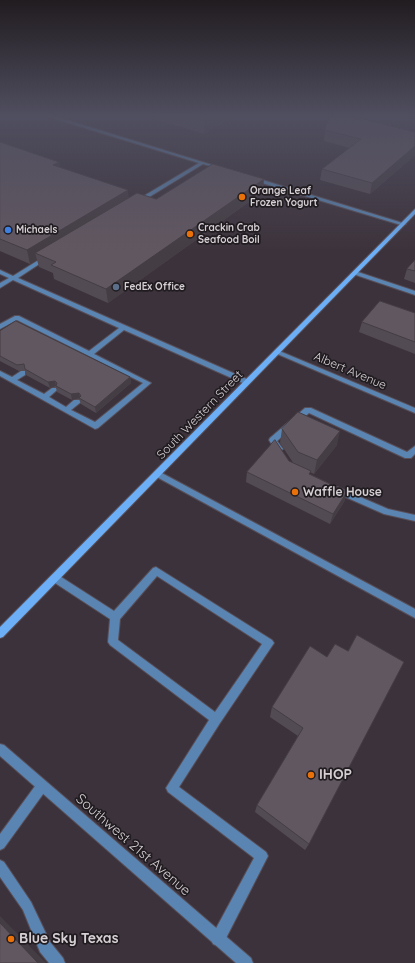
<!DOCTYPE html>
<html>
<head>
<meta charset="utf-8">
<style>
	body { margin:0 }
	canvas { display:block; background:#3c323b }
</style>
</head>
<body>
<canvas width="415" height="963"></canvas>
<script>
const ctx = document.querySelector('canvas').getContext('2d');
ctx.lineJoin = 'round';
function stroke(path, color, width, dash) { ctx.strokeStyle = color; ctx.lineWidth = width; ctx.lineCap = dash ? 'butt' : 'round'; ctx.setLineDash(dash || []); ctx.stroke(path); }
function fillPath(path, color) { ctx.fillStyle = color; ctx.fill(path, 'evenodd'); }
function write(font, color, halo, rows, align = 'center') {
  ctx.font = font + ' Quicksand,sans-serif'; ctx.lineWidth = 3.5; ctx.setLineDash([]); ctx.textBaseline = 'middle'; ctx.strokeStyle = halo; ctx.fillStyle = color; for (const [text, x, y, turn = 0] of rows) {
    ctx.save(); ctx.translate(x, y); ctx.rotate((+turn || 0) * Math.PI / 180); ctx.textAlign = isNaN(turn) ? turn : align; if (halo) ctx.strokeText(text, 0, 0); ctx.fillText(text, 0, 0); ctx.restore();
  }
}
const service = new Path2D(`
	M 49,117 L 57,117 L 222,168 L 220,169 L 203,164 L 141,202 L 137,202 L 137,200 L 199,163 Z
	M 252,178 L 256,178 L 406,224 L 401,225 L 252,180 Z
	M 45,256 L 50,257 L 18,278 L 249,380 L 250,382 L 247,384 L 245,384 L 124,330 L 94,354 L 151,383 L 98,428 L 95,429 L 0,376 L 0,371 L 12,377 L 21,371 L 25,371 L 25,375 L 17,380 L 44,394 L 52,388 L 56,388 L 57,390 L 49,397 L 66,407 L 74,400 L 80,400 L 81,402 L 71,410 L 95,422 L 143,383 L 17,320 L 0,329 L 0,324 L 15,316 L 19,316 L 89,351 L 119,328 L 13,280 L 0,288 L 0,283 L 9,278 L 0,274 L 0,270 L 13,276 Z
	M 355,271 L 415,291 L 415,295 L 353,274 L 353,272 Z
	M 305,408 L 311,408 L 407,452 L 415,446 L 415,454 L 411,458 L 405,458 L 309,413 L 277,441 L 283,449 L 279,452 L 276,451 L 269,440 L 270,438 Z
	M 158,471 L 415,609 L 415,618 L 155,476 L 154,474 Z
	M 337,487 L 388,509 L 415,515 L 415,521 L 384,514 L 334,492 L 333,490 L 334,488 Z
	M 156,567 L 272,640 L 274,643 L 220,723 L 179,787 L 266,852 L 268,856 L 223,944 L 218,946 L 213,944 L 211,939 L 213,934 L 254,858 L 168,792 L 166,788 L 209,720 L 110,645 L 108,642 L 110,619 L 52,581 L 50,578 L 52,575 L 55,574 L 58,575 L 114,611 L 153,568 ZM 157,576 L 262,644 L 215,712 L 118,640 L 120,619 Z
	M 42,780 L 46,782 L 48,786 L 46,790 L 4,848 L 0,850 L 0,834 L 38,782 Z
	M 0,860 L 4,862 L 31,902 L 50,942 L 63,958 L 65,963 L 49,963 L 40,952 L 23,910 L 0,877 Z`);
const minor = new Path2D(`
	M 277,350 L 415,408 L 415,413 L 275,353 L 275,351 Z`);
const tertiary = new Path2D(`
	M 0,744 L 4,745 L 251,958 L 253,963 L 236,963 L 0,756 Z`);
const secondary = new Path2D(`
	M 415,209 L 415,214 L 3,637 L 0,638 L 0,627 Z`);
const wall = new Path2D(`
	M 147,117 L 233,117 L 204,134 Z
	M 325,130 L 415,132 L 415,155 L 370,194 L 320,180 L 322,169 L 350,148 L 324,141 Z
	M 0,142 L 59,162 L 60,167 L 129,198 L 156,199 L 263,192 L 108,303 L 54,279 L 53,273 L 39,267 L 37,260 L 30,264 L 0,251 Z
	M 415,260 L 415,283 L 404,279 L 407,269 Z
	M 415,313 L 415,354 L 359,332 L 362,322 Z
	M 0,331 L 130,377 L 131,383 L 96,413 L 81,404 L 79,399 L 72,400 L 57,392 L 56,387 L 50,388 L 26,375 L 25,370 L 19,371 L 0,361 Z
	M 282,429 L 337,445 L 314,474 L 310,472 L 310,474 L 347,492 L 344,502 L 330,524 L 246,482 L 247,472 L 289,461 L 294,464 L 280,443 Z
	M 348,651 L 309,844 L 305,850 L 255,812 L 257,805 L 298,736 L 270,717 L 272,707 L 327,657 Z`);
const shadedWall = new Path2D(`
	M 209,117 L 233,117 L 204,134 L 204,120 Z
	M 415,146 L 415,155 L 370,194 L 372,183 Z
	M 59,162 L 62,174 L 53,165 Z
	M 264,179 L 263,192 L 108,303 L 106,289 Z
	M 128,190 L 129,203 L 35,253 L 37,260 L 30,264 L 27,250 Z
	M 130,377 L 131,383 L 96,413 L 95,407 Z
	M 55,381 L 56,386 L 50,388 L 48,382 Z
	M 79,393 L 80,398 L 72,400 L 71,394 Z
	M 340,431 L 337,445 L 314,474 L 317,460 Z
	M 347,492 L 344,502 L 330,524 L 333,514 Z
	M 0,916 L 46,963 L 38,963 L 0,923 Z`);
const building = new Path2D(`
	M 195,117 L 209,117 L 204,120 Z
	M 329,117 L 354,117 L 415,132 L 415,146 L 372,183 L 322,169 L 361,139 L 325,130 Z
	M 0,142 L 59,162 L 53,165 L 128,190 L 27,250 L 0,239 Z
	M 213,164 L 264,179 L 106,289 L 51,265 L 56,262 L 35,253 L 137,193 L 156,199 Z
	M 415,260 L 415,271 L 407,269 Z
	M 380,301 L 415,313 L 415,342 L 362,322 Z
	M 16,321 L 130,377 L 95,407 L 79,398 L 81,396 L 79,393 L 71,394 L 56,386 L 57,383 L 55,381 L 48,382 L 25,369 L 24,364 L 17,365 L 0,356 L 0,331 Z
	M 298,412 L 340,431 L 317,460 L 298,452 L 282,429 Z
	M 275,440 L 289,461 L 311,471 L 309,474 L 347,492 L 333,514 L 247,472 Z
	M 357,635 L 404,662 L 309,844 L 257,805 L 303,728 L 272,707 L 310,646 L 327,657 L 335,644 L 348,651 Z
	M 0,923 L 38,963 L 0,963 Z`);
const markers = [
	[242,197,4,"#e8710a"],
	[8,230,4,"#3f7fe0"],
	[190,234,4,"#e8710a"],
	[116,287,4,"#5c6f8a"],
	[295,492,4,"#e8710a"],
	[311,775,4,"#e8710a"],
	[11,939,4,"#e8710a"]
];
const farPoinames = [
	["Orange Leaf",250,191],
	["Frozen Yogurt",250,203],
	["Crackin Crab",198,228],
	["Seafood Boil",198,240],
	["Michaels",16,230],
	["FedEx Office",124,287]
];
const streetNames = [
	["Albert Avenue",350,371,23],
	["South Western Street",200,415,-46]
];
const poiNames = [
	["Waffle House",303,492]
];
const nearPoinames = [
	["IHOP",319,775],
	["Blue Sky Texas",19,939]
];
const nearStreetnames = [
	["Southwest 21st Avenue",133,845,41]
];
stroke(service, '#584e57', 2);
stroke(minor, '#584e57', 2);
stroke(tertiary, '#584e57', 2);
stroke(secondary, '#584e57', 2);
fillPath(service, '#5a84b1');
fillPath(minor, '#5a84b1');
fillPath(tertiary, '#5a84b1');
fillPath(secondary, '#6caff7');
fillPath(wall, '#534b53');
fillPath(shadedWall, '#443d43');
fillPath(building, '#615760');
stroke(building, '#443d43', 1);
const sky = ctx.createLinearGradient(0, 0, 0, 252);
sky.addColorStop(0, '#211c20');
sky.addColorStop(0.46, '#504f60');
sky.addColorStop(1, '#504f6000');
ctx.fillStyle = sky;
ctx.fillRect(0, 0, 415, 252);
for (const [x, y, r, color] of markers) { const dot = new Path2D(); dot.arc(x, y, r, 0, 2 * Math.PI); ctx.fillStyle = color; ctx.fill(dot); stroke(dot, '#201c20', 1.5); }
write('bold 10px', '#d6d0d5', '#201c20', farPoinames, 'left');
write('12px', '#d6d0d5', '#201c20', streetNames);
write('bold 12px', '#d6d0d5', '#201c20', poiNames, 'left');
write('bold 14px', '#d6d0d5', '#201c20', nearPoinames, 'left');
write('14px', '#d6d0d5', '#201c20', nearStreetnames);
</script>
</body>
</html>
